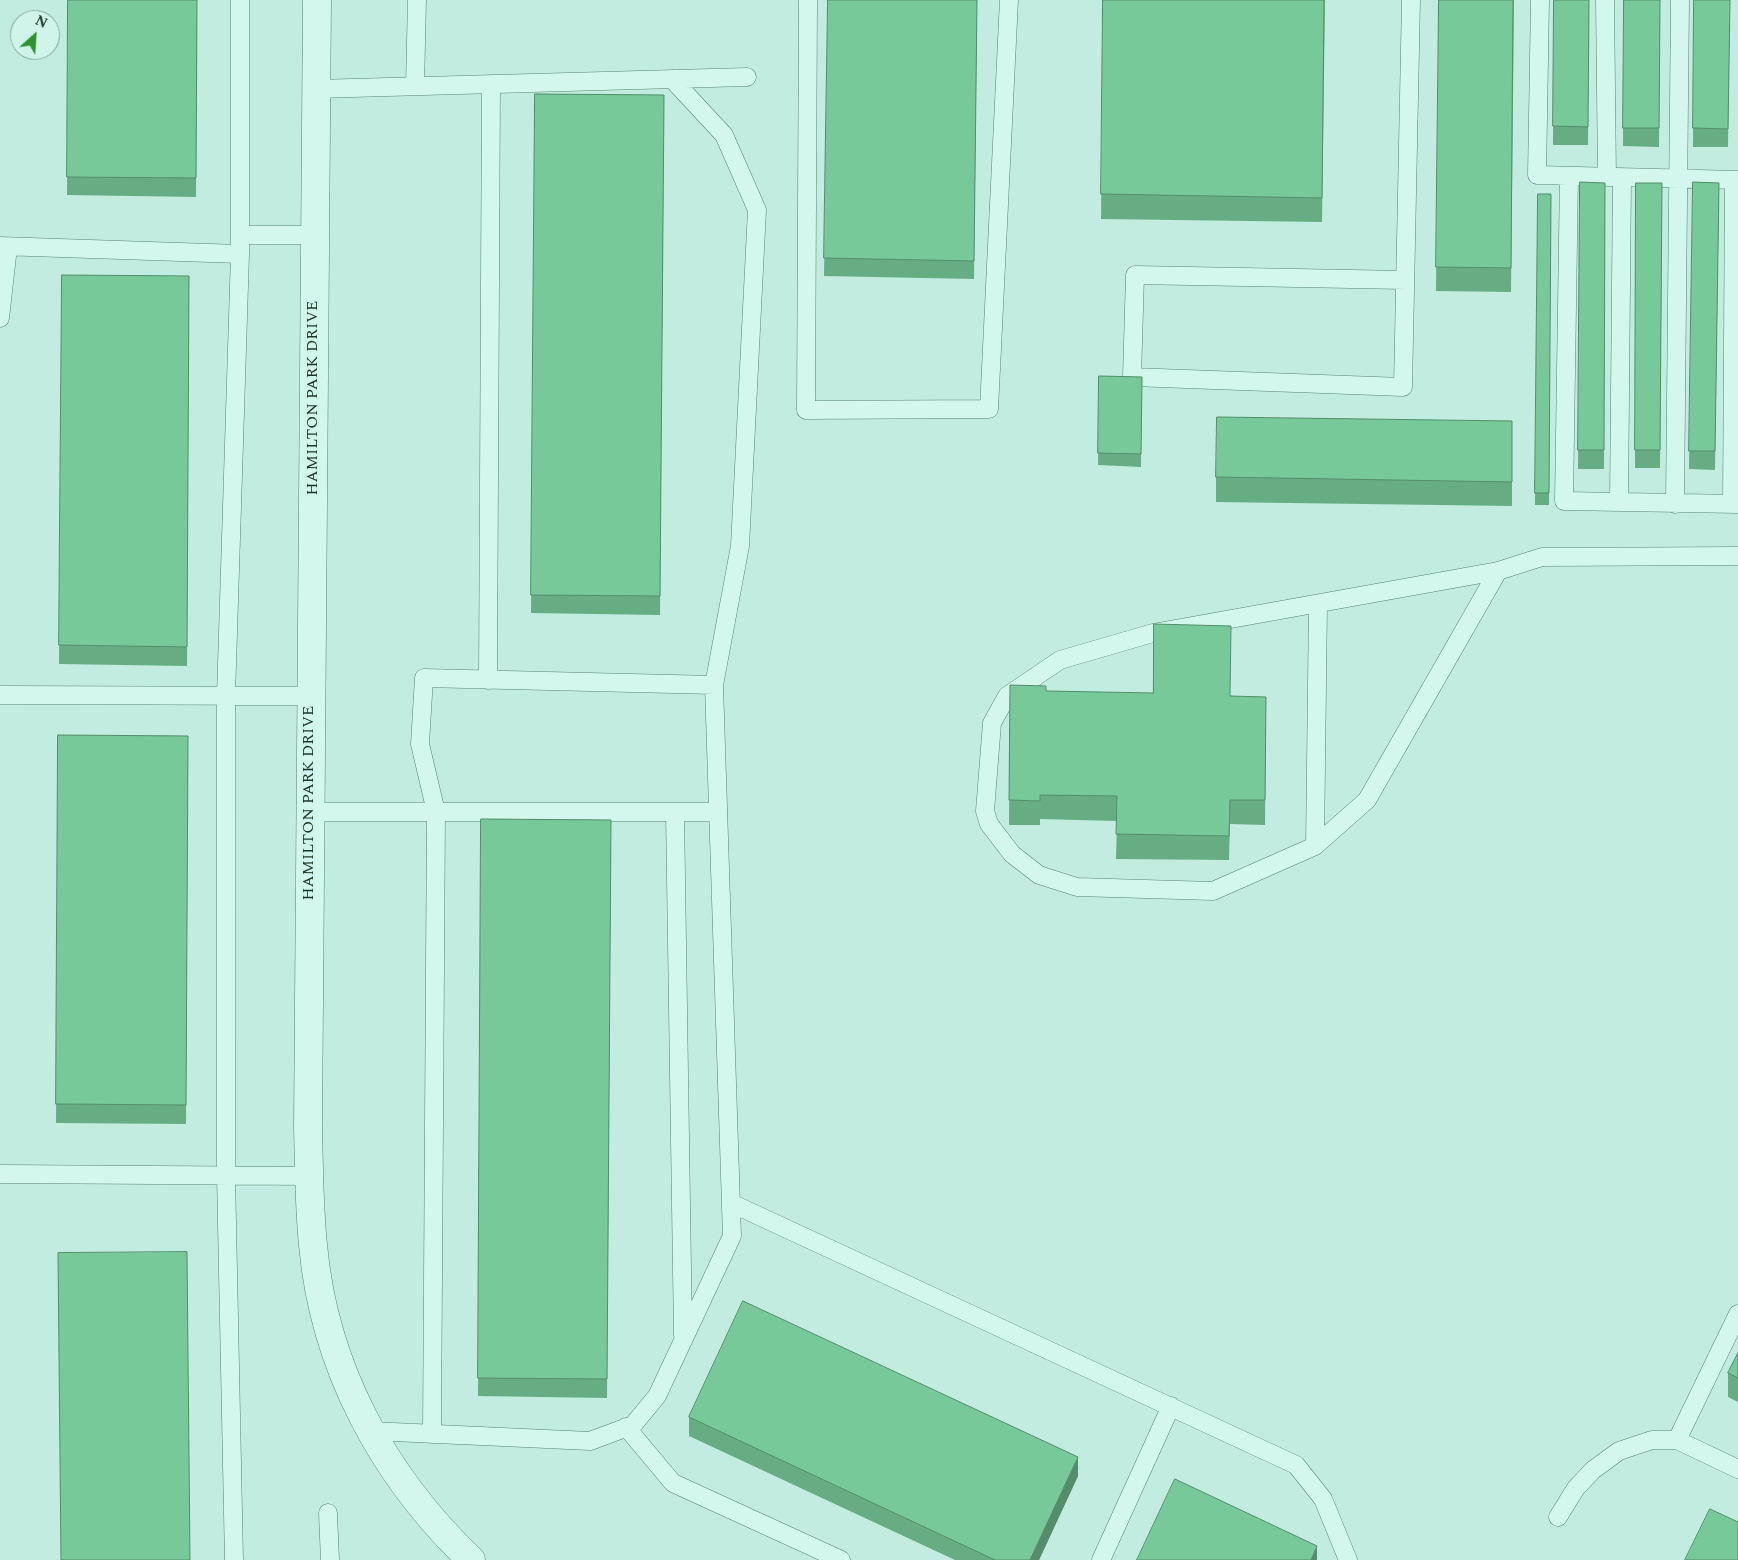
<!DOCTYPE html>
<html>
<head>
<meta charset="utf-8">
<style>
	body { margin:0 }
	#map { position:relative; width:1738px; height:1560px; overflow:hidden; background:#c1ecdf; font-family:Spectral,serif }
	canvas { display:block }
	.north { position:absolute; left:10px; top:10px; width:50px; height:50px; box-sizing:border-box; background:#d0f4e9; border:1px solid #88a79c; border-radius:50%; rotate:26deg; font-size:14px; font-weight:700; line-height:20px; text-align:center; color:#1d3428 }
	.north::after { content:''; display:block; margin:auto; width:18px; height:22px; background:#2d912c; clip-path:polygon(50% 0,100% 100%,50% 72%,0 100%) }
</style>
</head>
<body>
<div id="map">
<canvas width="1738" height="1560"></canvas>
<div class="north">N</div>
</div>
<script>
const ctx = document.querySelector('canvas').getContext('2d');
ctx.lineJoin = 'round';
function stroke(path, color, width, dash) { ctx.strokeStyle = color; ctx.lineWidth = width; ctx.lineCap = dash ? 'butt' : 'round'; ctx.setLineDash(dash || []); ctx.stroke(path); }
function fillPath(path, color) { ctx.fillStyle = color; ctx.fill(path, 'evenodd'); }
function write(font, color, halo, rows, align = 'center') {
  ctx.font = font + ' Spectral,serif'; ctx.lineWidth = 4.5; ctx.setLineDash([]); ctx.textBaseline = 'middle'; ctx.strokeStyle = halo; ctx.fillStyle = color; for (const [text, x, y, turn = 0] of rows) {
    ctx.save(); ctx.translate(x, y); ctx.rotate((+turn || 0) * Math.PI / 180); ctx.textAlign = isNaN(turn) ? turn : align; if (halo) ctx.strokeText(text, 0, 0); ctx.fillText(text, 0, 0); ctx.restore();
  }
}
const lane = new Path2D(`
	M 808,0 L 806,410 L 989,409 L 1009,0
	M 1540,0 L 1537,175 L 1738,180
	M 1605,0 L 1607,177
	M 415,86 L 417,0
	M 316,89 L 747,77
	M 1569,176 L 1564,501 L 1738,504
	M 240,235 L 315,235
	M 0,246 L 240,254
	M 1405,280 L 1135,275 L 1132,377 L 1403,387 L 1411,0
	M 0,318 L 8,247
	M 1619,502 L 1622,178
	M 1675,504 L 1680,0
	M 1732,504 L 1734,180
	M 1498,571 L 1367,800 L 1315,846 L 1213,891 L 1077,887 L 1039,875 L 1012,854 L 989,824 L 985,811 L 992,723 L 1007,696 L 1060,660 L 1153,633 L 1498,571 L 1542,557 L 1738,556
	M 488,680 L 491,84
	M 0,695 L 311,696
	M 310,812 L 718,812
	M 675,812 L 683,1335
	M 1315,846 L 1318,604
	M 0,1174 L 310,1176
	M 731,1203 L 1296,1465 L 1323,1499 L 1348,1560
	M 626,1427 L 673,1483 L 841,1560
	M 371,1431 L 590,1441 L 633,1425 L 657,1396 L 732,1236 L 714,685 L 740,546 L 757,210 L 724,135 L 672,79
	M 432,1434 L 436,812 L 420,744 L 424,678 L 714,685
	M 1677,1440 L 1738,1314
	M 328,1513 L 330,1560
	M 1558,1517 L 1576,1488 L 1593,1470 L 1619,1451 L 1652,1440 L 1677,1440 L 1738,1469
	M 234,1560 L 226,1175 L 226,696 L 240,254 L 240,0
	M 1101,1560 L 1171,1406`);
const street = new Path2D(`
	M 317,0 L 308,1127 C 309,1166 309,1206 313,1245 C 324,1367 383,1476 471,1560`);
const wall = new Path2D(`
	M 68,0 L 197,0 L 196,197 L 67,195 Z
	M 828,0 L 977,0 L 974,279 L 824,276 Z
	M 1103,0 L 1325,0 L 1322,222 L 1101,219 Z
	M 1439,0 L 1514,0 L 1511,292 L 1436,291 Z
	M 1554,0 L 1589,0 L 1588,145 L 1553,145 Z
	M 1624,0 L 1660,0 L 1659,147 L 1623,146 Z
	M 1694,0 L 1730,0 L 1728,147 L 1693,147 Z
	M 535,94 L 664,95 L 660,615 L 531,613 Z
	M 1580,182 L 1605,183 L 1604,469 L 1578,469 Z
	M 1693,182 L 1719,183 L 1715,470 L 1689,469 Z
	M 1636,183 L 1662,183 L 1660,468 L 1635,468 Z
	M 1538,194 L 1551,194 L 1549,505 L 1535,505 Z
	M 62,275 L 189,276 L 187,666 L 59,664 Z
	M 1099,376 L 1142,377 L 1141,467 L 1098,465 Z
	M 1512,421 L 1512,506 L 1216,502 L 1216,477 Z
	M 1010,685 L 1046,691 L 1266,697 L 1265,825 L 1230,824 L 1229,860 L 1116,859 L 1117,821 L 1040,819 L 1040,825 L 1009,825 Z
	M 58,735 L 188,736 L 186,1124 L 56,1123 Z
	M 481,819 L 611,820 L 607,1398 L 478,1396 Z
	M 1738,1353 L 1738,1402 L 1728,1397 L 1728,1373 Z
	M 689,1417 L 1078,1476 L 1039,1560 L 955,1560 L 689,1436 Z`);
const shadedWall = new Path2D(`
	M 1078,1457 L 1078,1476 L 1039,1560 L 1030,1560 Z
	M 1317,1546 L 1317,1560 L 1311,1560 Z`);
const building = new Path2D(`
	M 68,0 L 197,0 L 196,178 L 67,177 Z
	M 828,0 L 977,0 L 974,261 L 824,258 Z
	M 1103,0 L 1324,0 L 1322,198 L 1101,194 Z
	M 1439,0 L 1513,0 L 1511,268 L 1436,267 Z
	M 1554,0 L 1589,0 L 1588,127 L 1553,126 Z
	M 1624,0 L 1660,0 L 1659,128 L 1623,128 Z
	M 1694,0 L 1730,0 L 1728,129 L 1693,128 Z
	M 535,94 L 664,95 L 660,596 L 531,595 Z
	M 1580,182 L 1605,183 L 1604,450 L 1578,450 Z
	M 1693,182 L 1719,183 L 1715,451 L 1689,451 Z
	M 1636,183 L 1662,183 L 1660,450 L 1635,450 Z
	M 1538,194 L 1551,194 L 1549,493 L 1535,493 Z
	M 62,275 L 189,276 L 187,647 L 59,645 Z
	M 1099,376 L 1142,377 L 1141,454 L 1098,453 Z
	M 1217,417 L 1512,421 L 1512,482 L 1216,477 Z
	M 1154,624 L 1231,626 L 1230,696 L 1266,697 L 1265,800 L 1230,800 L 1229,836 L 1116,834 L 1117,796 L 1040,795 L 1040,801 L 1009,800 L 1010,685 L 1046,686 L 1046,691 L 1153,693 Z
	M 58,735 L 188,736 L 186,1105 L 56,1104 Z
	M 481,819 L 611,820 L 607,1379 L 478,1378 Z
	M 187,1252 L 190,1560 L 61,1560 L 58,1253 Z
	M 743,1301 L 1078,1457 L 1030,1560 L 995,1560 L 689,1417 Z
	M 1738,1353 L 1738,1378 L 1728,1373 Z
	M 1175,1479 L 1317,1546 L 1311,1560 L 1137,1560 Z
	M 1710,1509 L 1738,1522 L 1738,1560 L 1685,1560 Z`);
const streetNames = [
	["HAMILTON PARK DRIVE",314,398,-90],
	["HAMILTON PARK DRIVE",310,803,-90]
];
stroke(lane, '#598470', 19);
stroke(street, '#598470', 29);
stroke(lane, '#d3f7ec', 18);
stroke(street, '#d3f7ec', 28);
fillPath(wall, '#67ad84');
fillPath(shadedWall, '#548d6b');
fillPath(building, '#78c999');
stroke(building, '#548d6b', 1);
write('16px', '#1d3428', '#d0f4e9', streetNames);
</script>
</body>
</html>
